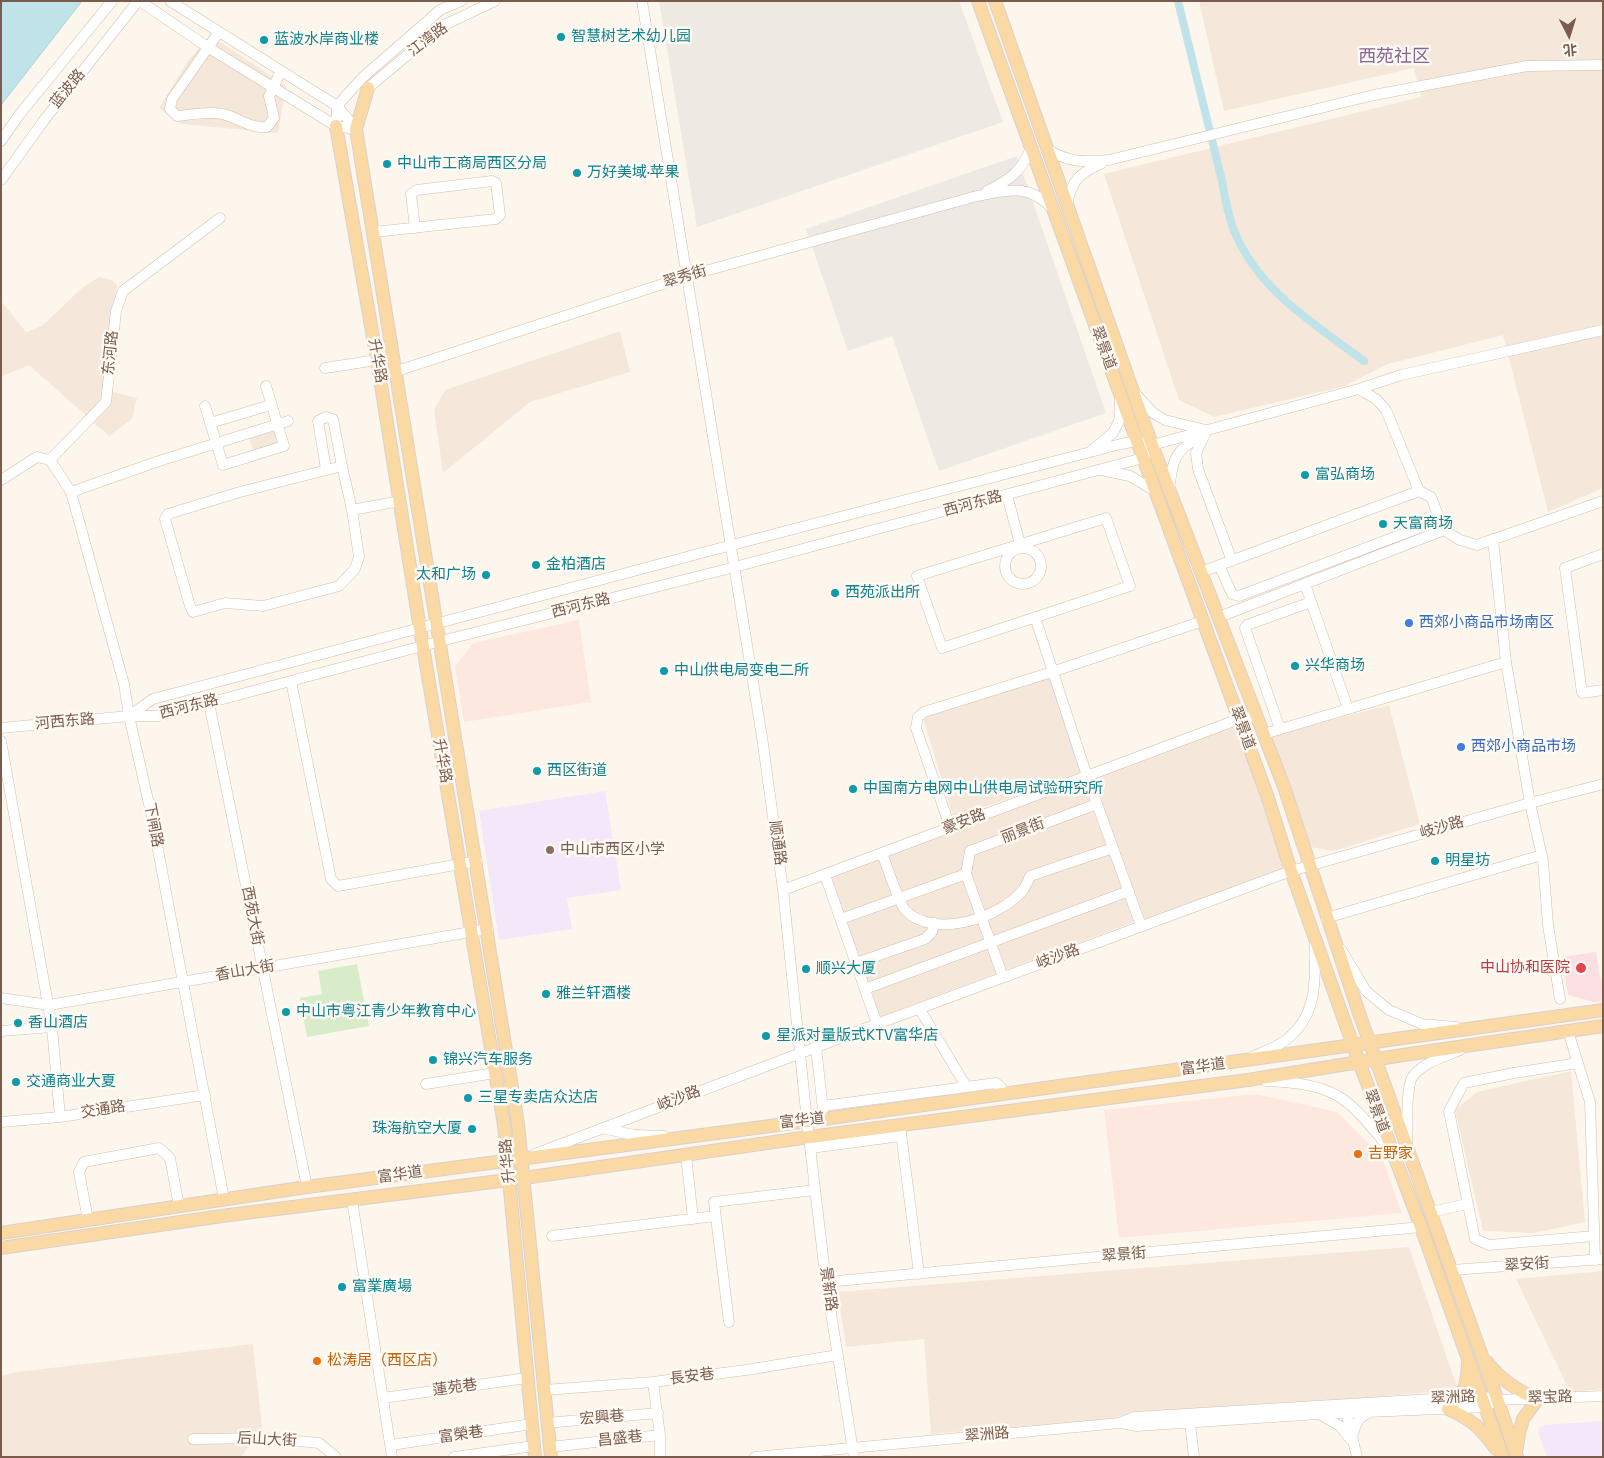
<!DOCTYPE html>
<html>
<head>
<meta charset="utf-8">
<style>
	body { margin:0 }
	#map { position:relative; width:1604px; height:1458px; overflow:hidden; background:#fdf6ec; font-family:"Space Grotesk","Noto Sans SC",sans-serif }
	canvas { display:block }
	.frame { position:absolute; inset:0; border:2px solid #7a5c4d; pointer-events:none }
	.north { position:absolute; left:1544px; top:10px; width:50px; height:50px; -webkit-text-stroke:4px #fffaf3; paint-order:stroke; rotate:175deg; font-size:14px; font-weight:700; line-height:20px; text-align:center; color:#7a5c4d }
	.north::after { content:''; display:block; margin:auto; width:18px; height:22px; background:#7a5c4d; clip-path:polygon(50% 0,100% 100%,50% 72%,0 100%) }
</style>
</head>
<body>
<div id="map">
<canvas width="1604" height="1458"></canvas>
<div class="frame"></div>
<div class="north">北</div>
</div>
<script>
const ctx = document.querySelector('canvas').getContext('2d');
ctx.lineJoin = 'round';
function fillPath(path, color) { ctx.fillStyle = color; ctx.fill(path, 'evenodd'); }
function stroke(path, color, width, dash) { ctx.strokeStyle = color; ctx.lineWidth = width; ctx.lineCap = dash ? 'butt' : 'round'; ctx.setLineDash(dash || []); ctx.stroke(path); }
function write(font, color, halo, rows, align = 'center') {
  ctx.font = font + ' "Space Grotesk","Noto Sans SC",sans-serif'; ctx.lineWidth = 5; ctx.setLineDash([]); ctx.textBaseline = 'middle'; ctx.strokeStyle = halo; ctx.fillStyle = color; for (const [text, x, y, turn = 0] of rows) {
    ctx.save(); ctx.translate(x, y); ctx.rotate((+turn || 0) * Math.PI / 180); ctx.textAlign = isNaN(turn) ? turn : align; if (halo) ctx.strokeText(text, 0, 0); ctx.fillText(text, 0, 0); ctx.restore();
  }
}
const residential = new Path2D(`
	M 1199,1 L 1603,1 L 1603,488 L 1548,512 L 1503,335 L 1388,364 L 1345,386 L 1214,417 L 1179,400 L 1104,174 L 1421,97 L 1414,68 L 1224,111 Z
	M 210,35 L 286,86 L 278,133 L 181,124 L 159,108 L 188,61 Z
	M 99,277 L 112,280 L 117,286 L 106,390 L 137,398 L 132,419 L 109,436 L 29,365 L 1,377 L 1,301 L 26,332 L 42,326 L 82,288 Z
	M 620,331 L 630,372 L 530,402 L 443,473 L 434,410 L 445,390 Z
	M 276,427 L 282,445 L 254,453 L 248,435 Z
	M 1051,676 L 1084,774 L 953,817 L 923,718 Z
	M 1389,705 L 1420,824 L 1334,851 L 1310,847 L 1268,736 Z
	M 1235,722 L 1284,862 L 1281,871 L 1144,922 L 1092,776 Z
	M 1086,781 L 1137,921 L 877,1018 L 829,877 Z
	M 1571,1071 L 1585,1222 L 1534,1233 L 1483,1231 L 1455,1110 L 1477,1092 Z
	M 1409,1247 L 1458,1390 L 931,1434 L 924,1339 L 846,1347 L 838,1292 Z
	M 1603,1271 L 1603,1389 L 1570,1392 L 1516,1279 Z
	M 253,1344 L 262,1427 L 241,1457 L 1,1457 L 1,1376 L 17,1372 Z`);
const commercial = new Path2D(`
	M 579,620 L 591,702 L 464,722 L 455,667 L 473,643 Z
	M 1256,1094 L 1337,1112 L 1381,1156 L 1402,1213 L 1119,1238 L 1104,1110 Z`);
const industrial = new Path2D(`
	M 659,1 L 959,1 L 1003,122 L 697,227 Z
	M 1017,156 L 1106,413 L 939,471 L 892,336 L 848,351 L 806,229 Z`);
const education = new Path2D(`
	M 605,791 L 621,890 L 567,898 L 572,929 L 499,940 L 479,811 Z
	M 1603,1421 L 1603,1457 L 1547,1457 L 1538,1432 L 1540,1427 L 1544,1425 Z`);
const medical = new Path2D(`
	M 1596,952 L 1600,979 L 1603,979 L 1603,1001 L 1594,1002 L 1568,995 L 1562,957 Z`);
const green = new Path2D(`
	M 357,964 L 369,1026 L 307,1037 L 300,998 L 322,994 L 318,971 Z`);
const water = new Path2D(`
	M 1,1 L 82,1 L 1,105 Z`);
const canal = new Path2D(`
	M 1178,1 L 1222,181 C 1225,199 1228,216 1235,233 C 1260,292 1315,324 1364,361`);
const minor = new Path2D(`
	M 140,1 L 209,48 L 336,126 L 356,129 L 337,106 L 170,1
	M 642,1 L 762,737 L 783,890 L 807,1121 L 826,1282 L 854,1457
	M 219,32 L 172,99 L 170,109 L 177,116 C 191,115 208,111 222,114 C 238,117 250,129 267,127 L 274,118 L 269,96 L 281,71
	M 368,88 L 442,26 L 495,1
	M 336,126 L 337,106 L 362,78 L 440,10 L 461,1
	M 1,141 L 19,115 L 112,1
	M 1047,149 C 1069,163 1084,162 1109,160 L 1374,95 L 1527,66 L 1603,65
	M 1,180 L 45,119 L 138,1
	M 987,191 C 1010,180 1021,172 1031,148
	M 1067,205 C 1072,180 1078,174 1102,163
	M 374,232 L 496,219 L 500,215 L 496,183 L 492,181 L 417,190 L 411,194 L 415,228
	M 325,368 L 377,360
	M 397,371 L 687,276 L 977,196 C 1009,190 1028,183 1053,209
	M 1359,389 L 1376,399 L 1386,410 L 1419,491 L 1431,497 L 1442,525
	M 1135,393 L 1153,413 L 1165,420 L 1206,430
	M 205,406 L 223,465 L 284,446 L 266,386
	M 210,423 L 271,405
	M 1207,430 L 1196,453 L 1198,469 L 1232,561
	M 1092,450 L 1113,433 L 1120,419 L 1120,399
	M 50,460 L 71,492 L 124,684 L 129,716 L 151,813 L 224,1199
	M 50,460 L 106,402 L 116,311 L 123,291 L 220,218
	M 326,469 L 318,421 L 326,417 L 333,419 L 342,466
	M 1101,470 L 1130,476 L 1155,491
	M 1,480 L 37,457 L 50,460
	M 1169,489 C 1174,455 1174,454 1202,434
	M 71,492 L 159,461 L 288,421
	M 1007,495 L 1021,548
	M 352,510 L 342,466 L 240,492 L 168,514 L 165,519 L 190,606 L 193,612 L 225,603 L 263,606 L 339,586 L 355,569 L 359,557 L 352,510 L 400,501
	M 1106,518 L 1130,586 L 942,648 L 917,576 Z
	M 1493,539 L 1506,662 L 1530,803 L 1543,861 L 1548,925 L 1560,999
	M1005 566a18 18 0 1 1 36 0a18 18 0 1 1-36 0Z
	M 1603,554 L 1565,568 L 1582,693 L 1603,690
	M 1219,565 L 1232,594 L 1239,596 L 1440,520
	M 1201,572 L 1419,491
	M 1305,584 L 1348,709
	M 1035,617 L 1087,776 L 1141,926
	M 1219,617 L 1444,530 L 1460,540 L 1477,545 L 1603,501
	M 291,681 L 331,879 L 338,886 L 477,861
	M 209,703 L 307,1187
	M 129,716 L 153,699 L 709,551 L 1121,444 L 1137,441 L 1152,445 L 1359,389 L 1401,375 L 1603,330
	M 1,728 L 129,716 L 159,716 L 441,641 L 735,567 L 1143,458 L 1146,453
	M 1280,729 L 1245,628 L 1247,625 L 1311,602
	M 1264,734 L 1506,662
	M 1,741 L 52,1027
	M 950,827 L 916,728 L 918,717 L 924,712 L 1052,672 L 1203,621
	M 882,853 C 886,864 899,903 905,910 C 934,940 1000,918 1023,890 C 1026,886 1028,881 1030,876 L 1113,848
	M 966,874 L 1003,977
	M 825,875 L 877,1024
	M 783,890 L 1239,719 L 1257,716
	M 1326,918 L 1542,855
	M 841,919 L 966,874 L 970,851 L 1097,804
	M 1341,949 L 1366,991 L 1389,1010 L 1422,1024 L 1456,1027
	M 856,963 L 925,939 L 932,932 L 934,923
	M 865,989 L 1129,891
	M 1,998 L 49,1005 L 488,929
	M 919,1008 L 966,1086
	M 1,1031 L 52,1027 L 60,1117
	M 1568,1031 L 1590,1102 L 1595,1260
	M 816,1047 L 823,1110
	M 1252,1057 C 1263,1052 1277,1047 1286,1040 C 1318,1015 1315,981 1315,945
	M 1578,1063 L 1514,1073 L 1464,1083 L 1449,1111 L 1475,1239 L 1489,1245 L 1594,1236
	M 1266,1081 C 1290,1082 1317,1084 1338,1096 C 1357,1107 1375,1132 1390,1149
	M 426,1084 L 495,1073
	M 823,1106 L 996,1083 L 1001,1087 L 1002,1095
	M 1,1122 L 60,1117 L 205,1095
	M 900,1125 L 919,1274
	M 602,1128 L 634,1135 L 664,1136
	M 1407,1141 C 1407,1128 1406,1085 1413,1076 C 1424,1062 1444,1057 1460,1050
	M 811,1148 L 901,1136
	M 535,1154 L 877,1024 L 1291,871 L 1530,803 L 1603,784
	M 686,1155 L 693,1219
	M 352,1200 L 392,1457
	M 1431,1212 L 1467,1204
	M 88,1220 L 79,1172 L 84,1162 L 159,1148 L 170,1158 L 179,1206
	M 552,1236 L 715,1216
	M 1452,1270 L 1603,1259
	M 826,1282 L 1421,1227
	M 729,1322 L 714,1202 L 815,1190
	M 653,1382 L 660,1435 L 660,1457
	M 544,1390 L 653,1382 L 746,1370 L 838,1355
	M 383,1398 L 527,1378
	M 1345,1407 L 1357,1457
	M 1321,1415 L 1340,1426 L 1350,1439
	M 547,1423 L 658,1413
	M 1121,1423 L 1136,1426 L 1319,1414 L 1486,1407 L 1490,1404
	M 1190,1423 L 1194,1457
	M 1352,1438 C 1355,1425 1357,1418 1369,1413
	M 193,1439 L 265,1438 L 319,1443 L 336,1457
	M 391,1445 L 532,1424
	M 550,1447 L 660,1435
	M 454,1457 L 534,1446
	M 755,1457 L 1120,1423 L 1135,1417 L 1481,1396 L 1497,1400 L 1603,1396`);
const major = new Path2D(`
	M 978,1 L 1137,441 L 1268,798 L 1291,871 L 1359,1062 L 1421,1227 L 1503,1457
	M 995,1 L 1152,445 L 1284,787 L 1360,1016 L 1491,1381 L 1517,1457
	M 368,88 L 356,129 L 518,1124 L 551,1457
	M 336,126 L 377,360 L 420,629 L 504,1125 L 535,1457
	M 1,1233 L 307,1187 L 831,1118 L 1603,1010
	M 1,1248 L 229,1215 L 524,1178 L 809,1137 L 1248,1080 L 1403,1055 L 1603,1026
	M 1468,1362 C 1467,1387 1465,1391 1448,1409 C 1472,1420 1480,1427 1496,1449
	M 1487,1362 C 1501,1380 1517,1391 1538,1399 L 1523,1419 L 1519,1434 L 1516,1452`);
const markers = [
	[561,37,5,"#0f9aa8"],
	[264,40,5,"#0f9aa8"],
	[387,164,5,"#0f9aa8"],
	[577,173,5,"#0f9aa8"],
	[1305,475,5,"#0f9aa8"],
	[1383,524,5,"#0f9aa8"],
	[536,565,5,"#0f9aa8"],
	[486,575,5,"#0f9aa8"],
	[835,593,5,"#0f9aa8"],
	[1409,623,5,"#3f7fe0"],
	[1295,666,5,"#0f9aa8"],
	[664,671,5,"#0f9aa8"],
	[1461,747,5,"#3f7fe0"],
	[537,771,5,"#0f9aa8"],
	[853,789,5,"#0f9aa8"],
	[550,850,5,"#8d6e63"],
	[1435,861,5,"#0f9aa8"],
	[1581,968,6,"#e0444e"],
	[806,969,5,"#0f9aa8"],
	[546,994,5,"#0f9aa8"],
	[286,1012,5,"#0f9aa8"],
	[18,1023,5,"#0f9aa8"],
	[766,1036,5,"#0f9aa8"],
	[433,1060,5,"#0f9aa8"],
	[16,1082,5,"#0f9aa8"],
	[468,1098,5,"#0f9aa8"],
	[472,1129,5,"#0f9aa8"],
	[1358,1154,5,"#e8710a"],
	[342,1287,5,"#0f9aa8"],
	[317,1361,5,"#e8710a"]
];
const cultureNames = [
	["智慧树艺术幼儿园",571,37],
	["蓝波水岸商业楼",274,40],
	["中山市工商局西区分局",397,164],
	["万好美域·苹果",587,173],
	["富弘商场",1315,475],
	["天富商场",1393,524],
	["金柏酒店",546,565],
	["太和广场",476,575,"right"],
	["西苑派出所",845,593],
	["兴华商场",1305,666],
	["中山供电局变电二所",674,671],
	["西区街道",547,771],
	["中国南方电网中山供电局试验研究所",863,789],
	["明星坊",1445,861],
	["顺兴大厦",816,969],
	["雅兰轩酒楼",556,994],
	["中山市粤江青少年教育中心",296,1012],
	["香山酒店",28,1023],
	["星派对量版式KTV富华店",776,1036],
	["锦兴汽车服务",443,1060],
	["交通商业大夏",26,1082],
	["三星专卖店众达店",478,1098],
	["珠海航空大厦",462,1129,"right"],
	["富業廣場",352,1287]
];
const streetNames = [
	["江湾路",428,40,-37],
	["蓝波路",68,89,-51],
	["翠秀街",685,277,-17],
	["翠景道",1103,348,70],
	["东河路",111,353,-84],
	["升华路",377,361,80],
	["西河东路",973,504,-15],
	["西河东路",581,606,-14],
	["西河东路",189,707,-14],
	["河西东路",65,722,-5],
	["翠景道",1242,728,70],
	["升华路",442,761,80],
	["豪安路",964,822,-21],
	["下闸路",153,825,79],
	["岐沙路",1442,828,-16],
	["丽景街",1023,831,-21],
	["顺通路",777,843,82],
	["西苑大街",252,916,79],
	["岐沙路",1058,957,-20],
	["香山大街",245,971,-10],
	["富华道",1203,1067,-8],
	["岐沙路",679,1099,-21],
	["交通路",103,1110,-9],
	["翠景道",1376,1111,70],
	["富华道",802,1121,-6],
	["升华路",508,1161,-95],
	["富华道",400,1175,-8],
	["翠景街",1124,1255,-5],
	["翠安街",1527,1265,-4],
	["景新路",828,1289,82],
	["長安巷",692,1377,-7],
	["蓮苑巷",455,1388,-8],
	["翠洲路",1453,1398,-3],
	["翠宝路",1550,1398,-2],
	["宏興巷",602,1418,-5],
	["富榮巷",461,1435,-8],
	["翠洲路",987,1435,-5],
	["昌盛巷",620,1439,-6],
	["后山大街",267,1440,3]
];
const shopNames = [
	["西郊小商品市场南区",1419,623],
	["西郊小商品市场",1471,747]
];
const educationNames = [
	["中山市西区小学",560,850]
];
const healthNames = [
	["中山协和医院",1570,968]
];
const foodNames = [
	["吉野家",1368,1154],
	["松涛居（西区店）",327,1361]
];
const quarterNames = [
	["西苑社区",1394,57]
];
fillPath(residential, '#f5e8da');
fillPath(commercial, '#fde8e0');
fillPath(industrial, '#efe9e4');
fillPath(education, '#f3e8fa');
fillPath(medical, '#fbdfe3');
fillPath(green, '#d8ecc9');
fillPath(water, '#bfe3e8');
stroke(water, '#a5d3da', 1);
stroke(canal, '#bfe3e8', 8);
stroke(minor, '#d1beb0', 11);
stroke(major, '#dad1cd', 14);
stroke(minor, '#fff', 10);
stroke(major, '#fbd9a5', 12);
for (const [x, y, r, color] of markers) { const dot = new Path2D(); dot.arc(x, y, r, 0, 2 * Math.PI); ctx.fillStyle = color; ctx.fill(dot); stroke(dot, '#fffaf3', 2); }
write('15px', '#0d838f', '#fffaf3', cultureNames, 'left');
write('15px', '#7a5c4d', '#fffaf3', streetNames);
write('15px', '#366cbe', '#fffaf3', shopNames, 'left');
write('15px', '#785e54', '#fffaf3', educationNames, 'left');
write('15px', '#be3a42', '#fffaf3', healthNames, 'right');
write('15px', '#c56008', '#fffaf3', foodNames, 'left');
write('18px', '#846695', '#fffaf3', quarterNames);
</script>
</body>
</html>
